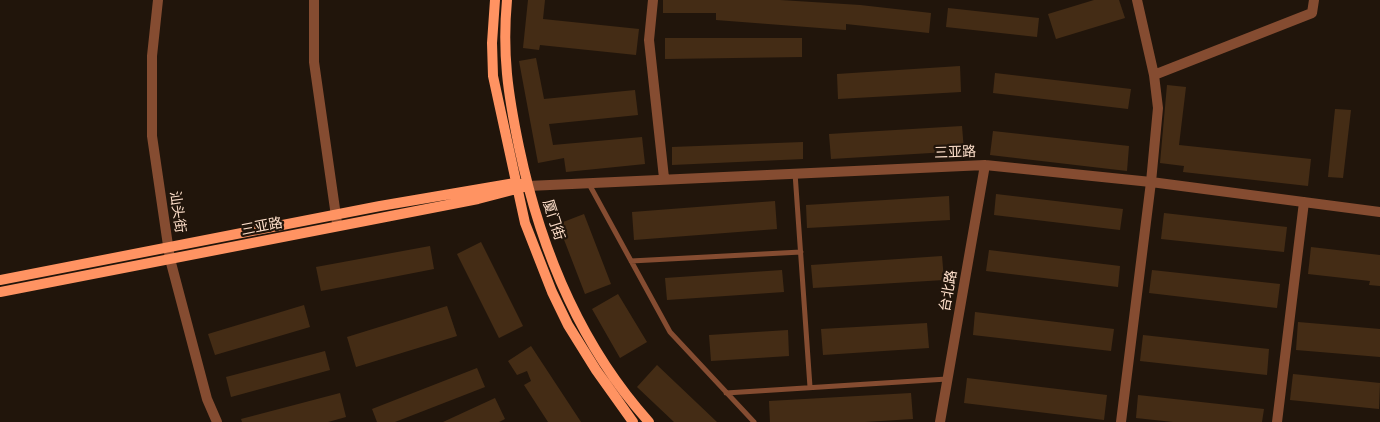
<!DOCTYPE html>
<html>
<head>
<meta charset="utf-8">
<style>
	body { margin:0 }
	canvas { display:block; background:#21150b }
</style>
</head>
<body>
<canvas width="1380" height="422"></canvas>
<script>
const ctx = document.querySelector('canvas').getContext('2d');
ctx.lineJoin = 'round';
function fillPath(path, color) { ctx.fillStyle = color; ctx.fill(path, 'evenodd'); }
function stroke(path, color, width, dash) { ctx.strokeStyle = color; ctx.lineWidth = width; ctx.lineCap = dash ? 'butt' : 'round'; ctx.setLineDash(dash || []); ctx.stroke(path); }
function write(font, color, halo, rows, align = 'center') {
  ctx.font = font + ' "Space Grotesk","Noto Sans SC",sans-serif'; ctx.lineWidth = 4.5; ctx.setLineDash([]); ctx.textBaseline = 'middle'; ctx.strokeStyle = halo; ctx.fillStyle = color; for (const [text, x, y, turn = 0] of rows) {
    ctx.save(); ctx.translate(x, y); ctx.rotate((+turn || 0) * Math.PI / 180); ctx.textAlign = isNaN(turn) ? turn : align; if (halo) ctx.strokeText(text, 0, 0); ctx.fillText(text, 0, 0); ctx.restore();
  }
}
const building = new Path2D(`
	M 528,0 L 545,0 L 543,19 L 639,29 L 636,55 L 540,45 L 539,50 L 523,48 Z
	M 663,0 L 780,0 L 860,5 L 931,13 L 929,33 L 846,24 L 846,30 L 716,20 L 716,13 L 663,13 Z
	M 1094,0 L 1119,0 L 1125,18 L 1056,39 L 1048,14 Z
	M 948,8 L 1039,18 L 1037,37 L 946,27 Z
	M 665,38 L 802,38 L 802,57 L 665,59 Z
	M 536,58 L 544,99 L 635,90 L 638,115 L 549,124 L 553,145 L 642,137 L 645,164 L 566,172 L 564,158 L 538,163 L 519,61 Z
	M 960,66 L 961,92 L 838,99 L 837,74 Z
	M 995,73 L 1131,89 L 1128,109 L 993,93 Z
	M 1167,85 L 1186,87 L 1179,145 L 1311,159 L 1308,186 L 1183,172 L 1184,166 L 1160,163 Z
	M 1335,109 L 1351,110 L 1343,178 L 1328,177 Z
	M 962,126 L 964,151 L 831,159 L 829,134 Z
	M 993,131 L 1129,146 L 1127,171 L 990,155 Z
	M 803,142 L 803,159 L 672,165 L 672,147 Z
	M 996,194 L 1123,209 L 1120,230 L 994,215 Z
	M 949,196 L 950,220 L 807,228 L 806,205 Z
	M 775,201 L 777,229 L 634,240 L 632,212 Z
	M 1164,213 L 1287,227 L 1284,252 L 1161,239 Z
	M 584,214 L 611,284 L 585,294 L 558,224 Z
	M 481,242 L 523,326 L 499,338 L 457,254 Z
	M 430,246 L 434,269 L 321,291 L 316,267 Z
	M 1311,247 L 1380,255 L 1380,286 L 1369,285 L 1370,281 L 1308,274 Z
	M 989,250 L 1120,266 L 1118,287 L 986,271 Z
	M 942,256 L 944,280 L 813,288 L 811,265 Z
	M 782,270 L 784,292 L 667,300 L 665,278 Z
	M 1152,270 L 1280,284 L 1277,308 L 1149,293 Z
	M 618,294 L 647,342 L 620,358 L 592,309 Z
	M 304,305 L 310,327 L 215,355 L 208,334 Z
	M 447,306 L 457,336 L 356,367 L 347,337 Z
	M 975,312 L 1114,329 L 1111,351 L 973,335 Z
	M 1298,322 L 1380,329 L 1380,357 L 1296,350 Z
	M 927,323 L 929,348 L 823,355 L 821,329 Z
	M 788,330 L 789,356 L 711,361 L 709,335 Z
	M 1143,335 L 1269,349 L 1267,375 L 1140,361 Z
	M 531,346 L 581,422 L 548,422 L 524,385 L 531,381 L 527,371 L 517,375 L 508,361 Z
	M 325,351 L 330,370 L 231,397 L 226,377 Z
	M 657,365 L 717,422 L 674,422 L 637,387 Z
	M 477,368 L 485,387 L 395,422 L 377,422 L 372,409 Z
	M 1293,374 L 1380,383 L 1379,409 L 1290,400 Z
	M 967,378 L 1107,395 L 1104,420 L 964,403 Z
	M 340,393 L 346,417 L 328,422 L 242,422 L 241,419 Z
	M 911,393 L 913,419 L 865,422 L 770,422 L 769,401 Z
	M 1138,395 L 1264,409 L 1262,422 L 1173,422 L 1136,418 Z
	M 495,398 L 505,419 L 499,422 L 443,422 Z`);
const service = new Path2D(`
	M 795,173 L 810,387
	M 589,184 L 670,332 L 754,422
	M 631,261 L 801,252
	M 726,393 L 947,379`);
const minor = new Path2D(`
	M 158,0 L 152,56 L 152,136 L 170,259 L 207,399 L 217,422
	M 314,0 L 314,62 L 337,223
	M 653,0 L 649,40 L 664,178
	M 1154,75 L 1312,13 L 1314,0
	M 528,186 L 985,165 L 1151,182 L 1380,212
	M 940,422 L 985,165
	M 1121,422 L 1151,182 L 1158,108 L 1154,75 L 1137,0
	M 1277,422 L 1304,202`);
const secondary = new Path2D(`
	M 495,0 L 492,43 L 493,76 L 525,223 L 552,292 L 568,325 L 596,370 L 633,422
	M 507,0 C 502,54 508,94 519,147 C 540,247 580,345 649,422
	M 0,280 L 380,206 L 515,183 L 527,185
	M 0,292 L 478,199 L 528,186`);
const streetNames = [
	["三亚路",955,153,-2],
	["汕头街",177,212,82],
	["厦门街",553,220,72],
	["三亚路",262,227,-11],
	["台北路",949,291,-80]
];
fillPath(building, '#442c15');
stroke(service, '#854c31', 5);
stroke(minor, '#854c31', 10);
stroke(secondary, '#ff9362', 10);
write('14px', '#ffe0cb', '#21150b', streetNames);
</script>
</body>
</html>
